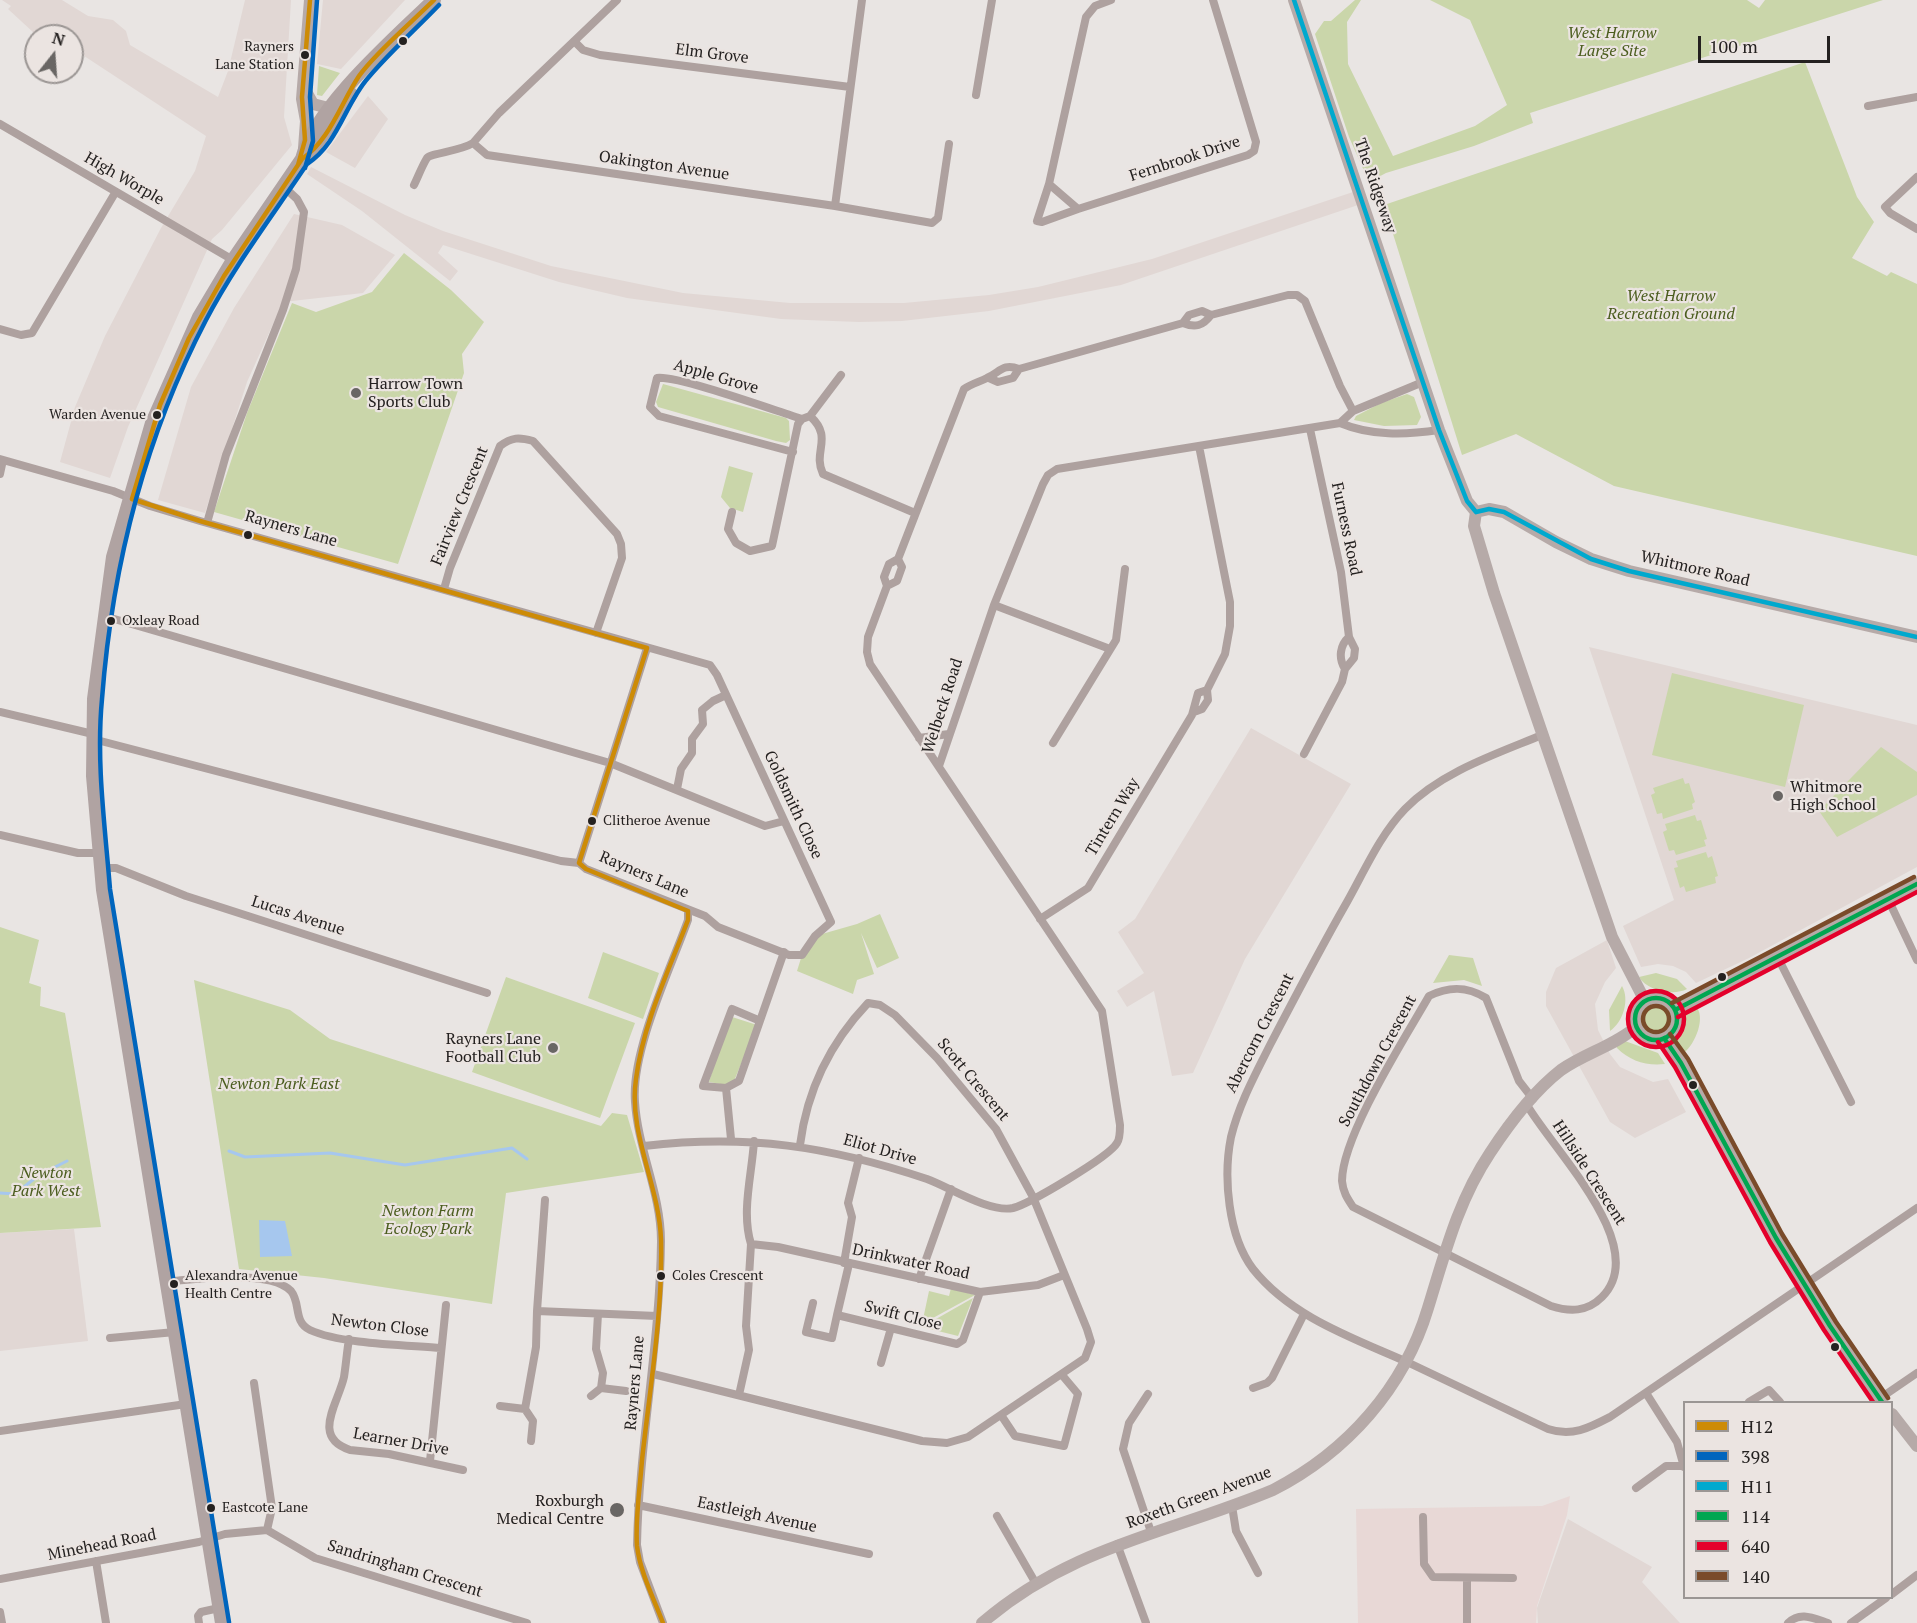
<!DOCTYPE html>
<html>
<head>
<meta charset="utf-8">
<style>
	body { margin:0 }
	#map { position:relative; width:1917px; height:1623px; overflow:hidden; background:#e9e5e3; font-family:"PT Serif",serif }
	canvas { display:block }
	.legend { position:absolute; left:1683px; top:1401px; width:210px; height:198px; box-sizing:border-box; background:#ebe4e1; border:2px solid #9b9694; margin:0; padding:8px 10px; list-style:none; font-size:18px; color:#242120 }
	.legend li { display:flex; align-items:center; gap:12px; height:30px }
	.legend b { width:30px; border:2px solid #9b9694 }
	.north { position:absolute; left:24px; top:24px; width:60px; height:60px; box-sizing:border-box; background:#ebe4e1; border:2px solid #9b9694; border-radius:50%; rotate:17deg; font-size:16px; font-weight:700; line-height:24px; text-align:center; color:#242120 }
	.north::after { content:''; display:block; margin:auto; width:21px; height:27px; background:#696664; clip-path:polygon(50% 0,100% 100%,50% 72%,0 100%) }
	.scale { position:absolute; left:1698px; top:36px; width:132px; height:27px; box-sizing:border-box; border:3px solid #242120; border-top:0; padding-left:8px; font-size:18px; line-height:21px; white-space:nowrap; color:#242120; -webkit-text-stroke:4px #ebe4e1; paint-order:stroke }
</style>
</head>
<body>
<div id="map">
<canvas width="1917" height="1623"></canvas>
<ul class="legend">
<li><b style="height:8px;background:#cd8b06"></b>H12</li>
<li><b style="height:8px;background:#0065bd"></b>398</li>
<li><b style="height:8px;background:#00a9ce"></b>H11</li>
<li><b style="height:8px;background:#00a651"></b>114</li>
<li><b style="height:8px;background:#e4002b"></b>640</li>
<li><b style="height:8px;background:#7a4b2a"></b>140</li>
</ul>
<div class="north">N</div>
<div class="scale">100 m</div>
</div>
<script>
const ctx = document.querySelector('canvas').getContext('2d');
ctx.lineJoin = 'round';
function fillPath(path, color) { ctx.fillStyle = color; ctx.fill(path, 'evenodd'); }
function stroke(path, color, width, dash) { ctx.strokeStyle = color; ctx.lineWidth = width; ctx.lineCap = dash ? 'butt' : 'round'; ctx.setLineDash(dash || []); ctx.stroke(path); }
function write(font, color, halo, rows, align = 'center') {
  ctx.font = font + ' "PT Serif",serif'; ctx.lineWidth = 4.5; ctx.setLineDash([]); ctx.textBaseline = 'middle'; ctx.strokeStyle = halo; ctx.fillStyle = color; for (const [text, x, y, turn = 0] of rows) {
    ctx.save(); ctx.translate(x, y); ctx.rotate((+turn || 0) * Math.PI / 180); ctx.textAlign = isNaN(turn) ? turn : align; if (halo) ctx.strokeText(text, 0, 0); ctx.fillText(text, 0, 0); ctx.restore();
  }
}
const built = new Path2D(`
	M 2,0 L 62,0 L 88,16 L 113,20 L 126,31 L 130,45 L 218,97 L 228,71 L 245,0 L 291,0 L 284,117 L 292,145 L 222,230 L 212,239 L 128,427 L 110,478 L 60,462 L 75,407 L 105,336 L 161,228 L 195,171 L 206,136 L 72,48 L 72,36 L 54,36 L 41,28 L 34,33 L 8,9 L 11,6 Z
	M 323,0 L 405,0 L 341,69 L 317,64 Z
	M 368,96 L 388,119 L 355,168 L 326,152 Z
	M 311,167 L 405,215 L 443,231 L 551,266 L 683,293 L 790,303 L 904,303 L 989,295 L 1038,287 L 1152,259 L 1353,192 L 1358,205 L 1121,285 L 989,311 L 902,321 L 859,322 L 781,319 L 627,298 L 559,282 L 443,245 L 438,253 L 458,271 L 450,281 L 362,211 L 307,174 Z
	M 294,214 L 342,225 L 395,255 L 363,293 L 283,302 L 247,382 L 205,513 L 158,500 L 191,387 L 234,308 Z
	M 1589,647 L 1917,725 L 1917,867 L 1749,958 L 1696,983 L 1686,972 L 1673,966 L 1658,964 L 1641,967 L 1623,926 L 1674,900 Z
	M 1251,728 L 1351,784 L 1245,959 L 1193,1073 L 1172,1076 L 1154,991 L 1127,1007 L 1117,991 L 1144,973 L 1118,932 L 1135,919 Z
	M 1607,940 L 1616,968 L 1605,982 L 1595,1004 L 1598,1030 L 1610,1054 L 1620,1067 L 1653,1082 L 1668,1079 L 1686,1112 L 1635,1138 L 1610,1122 L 1546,1006 L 1546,992 L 1556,968 Z
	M 74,1229 L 88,1341 L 0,1351 L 0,1233 Z
	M 1568,1519 L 1652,1567 L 1642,1582 L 1680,1623 L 1538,1623 L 1537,1608 Z`);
const industrial = new Path2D(`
	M 1570,1496 L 1567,1515 L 1537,1606 L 1536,1623 L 1358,1623 L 1356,1509 L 1542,1506 Z`);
const green = new Path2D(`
	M 1355,0 L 1361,0 L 1347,22 L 1348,64 L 1393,156 L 1475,126 L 1507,105 L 1470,20 L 1430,0 L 1747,0 L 1759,8 L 1765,0 L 1883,0 L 1530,113 L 1533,123 L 1474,146 L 1386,173 L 1369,182 L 1349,137 L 1315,34 L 1324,21 L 1331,21 Z
	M 1805,62 L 1857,197 L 1874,222 L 1852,258 L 1887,276 L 1891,272 L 1917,284 L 1917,556 L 1614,486 L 1516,434 L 1462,455 L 1384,205 Z
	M 319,66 L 340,73 L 322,96 L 317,95 Z
	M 404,253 L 451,290 L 484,322 L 462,354 L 464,373 L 398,564 L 214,512 L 247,413 L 292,303 L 316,312 L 372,292 Z
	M 663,384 L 786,418 L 789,421 L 790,440 L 786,443 L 776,441 L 658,407 L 656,402 Z
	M 1407,394 L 1414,397 L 1421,417 L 1417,425 L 1384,426 L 1354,420 L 1356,416 L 1381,403 Z
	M 729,466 L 753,473 L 743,512 L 730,508 L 721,497 Z
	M 1672,673 L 1804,705 L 1785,787 L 1652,755 Z
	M 1881,747 L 1917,772 L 1917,795 L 1837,837 L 1819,811 Z
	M 1683,778 L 1685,784 L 1689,783 L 1695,802 L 1692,804 L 1693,809 L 1663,819 L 1662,813 L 1657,814 L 1651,795 L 1655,793 L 1653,788 Z
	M 1695,815 L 1697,821 L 1701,820 L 1707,839 L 1704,840 L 1706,846 L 1676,855 L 1674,850 L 1669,851 L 1663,832 L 1667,830 L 1665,824 Z
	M 1706,852 L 1708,858 L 1712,856 L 1718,876 L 1715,877 L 1716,883 L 1686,892 L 1684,886 L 1680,888 L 1674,868 L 1678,867 L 1676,861 Z
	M 880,914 L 899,958 L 877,968 L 861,933 L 874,974 L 857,980 L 853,994 L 797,971 L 802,955 L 815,936 L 857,924 Z
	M 0,927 L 39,940 L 29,983 L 41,987 L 40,1006 L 65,1013 L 101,1227 L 0,1233 Z
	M 603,952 L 659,973 L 643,1019 L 588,998 Z
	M 1449,955 L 1473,958 L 1482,986 L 1464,980 L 1433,983 Z
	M 1656,973 L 1677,979 L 1687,989 C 1674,996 1647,991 1639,977 Z
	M 506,977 L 635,1023 L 600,1118 L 472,1072 Z
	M 194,980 L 290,1010 L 330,1039 L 601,1126 L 612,1113 L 627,1115 L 644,1172 L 506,1193 L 492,1304 L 324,1278 L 239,1269 Z
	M 1622,986 C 1630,1000 1623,1022 1610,1031 L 1609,1010 Z
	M1640 1020a15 15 0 1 1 30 0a15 15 0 1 1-30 0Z
	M 1695,1005 C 1707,1017 1695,1044 1684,1053 C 1670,1042 1679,1023 1686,1009 Z
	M 729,1016 L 757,1025 L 732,1086 L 709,1082 Z
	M 1625,1041 L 1658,1053 L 1665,1064 C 1646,1066 1630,1061 1617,1048 L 1616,1045 Z
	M 951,1288 L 975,1295 L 922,1324 L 929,1291 L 949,1296 Z
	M 973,1298 L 958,1336 L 922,1327 Z`);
const water = new Path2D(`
	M 259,1220 L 285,1221 L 292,1256 L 260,1257 Z`);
const stream = new Path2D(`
	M 229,1151 L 245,1157 L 330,1153 L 405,1165 L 512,1148 L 527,1159
	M 0,1193 L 15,1194 L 39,1175 L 67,1161`);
const street = new Path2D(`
	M 1111,0 L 1095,6 L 1086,17 L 1049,184 L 1078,209 L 1248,155 L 1254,151 L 1256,142 L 1213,0
	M 574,41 L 583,50 L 600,55 L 850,87
	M 976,95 L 992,0
	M 1868,106 L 1917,97
	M 0,124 L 233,260
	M 473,143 L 499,113 L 617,0
	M 1917,177 L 1885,207 L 1890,213 L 1917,229
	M 1049,184 L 1037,221 L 1042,222 L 1078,209
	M 414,185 C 418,177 422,166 427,158 C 431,153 461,151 473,143 L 487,155 L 835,206 L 932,223 L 938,218 L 949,144
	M 835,206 L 862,0
	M 1183,323 L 1189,315 L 1202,311 L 1211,315 L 1288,295 L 1297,295 L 1305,301 L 1340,386 L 1353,411
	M 0,329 L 21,335 L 32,333 L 115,193
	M 989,378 L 998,382 L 1013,378 L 1019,369
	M 810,416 L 841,375
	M 1340,423 L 1353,411 L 1423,382
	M 793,452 L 659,416 L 650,407 L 657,378 C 677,375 776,411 802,419
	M 0,459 L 113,491 L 150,506 L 200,521 L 710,665 L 717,675 L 831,922 L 815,936 L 802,955 L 789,955 L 718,927 L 705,916 L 586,869 L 579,863 L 647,648
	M 0,474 L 3,460
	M 732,512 L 728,529 L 736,543 L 750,551 L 772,546 L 798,424 L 802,419 L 810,416 C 834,438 812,451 823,474 L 915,513
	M 207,523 L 226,455 L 283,310 L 296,269 L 304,212 L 297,199 L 284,187
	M 887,586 L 897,581 L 902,567 L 898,559
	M 444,589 L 450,568 L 500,446 C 512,437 519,437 533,441 L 617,534 L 621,544 L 622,558 L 596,633
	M 994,605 L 1110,649
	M 104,616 L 610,763 L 765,826 L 784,821
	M 1345,669 C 1338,658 1340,645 1349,637
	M 0,712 L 93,734
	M 1194,712 L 1202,709 L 1208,700 L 1207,690 L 1225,654 L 1230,626 L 1230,602 L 1199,446
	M 1542,735 C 1496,754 1441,772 1405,809 C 1380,835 1365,870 1347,902 C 1320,949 1295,997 1270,1045 C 1255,1075 1239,1104 1231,1137 C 1223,1177 1228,1236 1253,1269 C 1291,1317 1353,1338 1407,1362 C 1454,1384 1501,1407 1548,1429 C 1572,1437 1589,1428 1610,1417 L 1917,1208
	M 919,738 L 949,734
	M 93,739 L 561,861 L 579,863
	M 1053,743 L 1116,640 L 1125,569
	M 1304,754 L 1342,682 L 1345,669 L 1354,658 L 1355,649 L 1349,637 L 1341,572 L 1310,429
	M 939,766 L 994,605 L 1043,484 L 1048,475 L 1057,469 L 1340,423 C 1371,436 1405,435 1439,430
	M 677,789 L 681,769 L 692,753 L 692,739 L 703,724 L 702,710 L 713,701 L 726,695
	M 0,835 L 78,853 L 99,853
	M 100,868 L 116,868 L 186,896 L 487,993
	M 1888,899 L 1917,960
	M 1040,919 L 1088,888 L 1192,715 L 1198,693 L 1207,690
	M 1777,956 L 1851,1102
	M 726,1088 L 739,1081 L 784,952
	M 726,1088 L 703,1086 L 732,1009 L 758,1020
	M 726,1088 L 731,1139
	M 1527,1105 C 1553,1150 1652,1247 1602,1297 C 1587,1312 1570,1312 1551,1306 L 1353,1207 C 1347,1198 1343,1192 1342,1181 C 1342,1136 1405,1038 1429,996 C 1449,986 1467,986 1486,998 L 1519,1081 L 1533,1099
	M 644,1146 C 748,1134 828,1146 927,1179 C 949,1187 990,1213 1013,1208 C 1029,1204 1109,1157 1117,1143 C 1120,1139 1120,1131 1120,1125 L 1102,1011 L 870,664 L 867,652 L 868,637 L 887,586 L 884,577 L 889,564 L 898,559 L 964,389 C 971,384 979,382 987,378 C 1000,372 1003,363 1019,369 L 1183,323 C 1195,328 1203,326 1211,315
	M 545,1200 L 537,1311 L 657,1316
	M 751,1244 L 778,1247 L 980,1292 L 1038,1285 L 1064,1275
	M 844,1263 L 852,1217 L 848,1203 L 859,1158
	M 849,1264 L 837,1315 L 957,1344 L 963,1340 L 980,1292
	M 919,1279 L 951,1189
	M 166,1282 C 194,1279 271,1269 291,1291 C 301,1303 293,1322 310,1330 C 340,1344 406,1345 441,1348
	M 813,1303 L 806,1332 L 832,1338 L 837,1315
	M 598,1314 L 596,1349 L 603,1373 L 601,1388
	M 110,1338 L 175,1332
	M 349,1339 C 347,1351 346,1364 344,1377 C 338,1404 311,1437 350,1450 L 389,1454 L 463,1470
	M 881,1363 L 891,1328
	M 653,1374 L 922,1441 L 947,1443 L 968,1437 L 1085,1358 L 1091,1342 L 1087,1329 L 1033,1197 L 996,1129 L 937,1058 L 895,1015 L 880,1005 L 868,1003 C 829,1044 807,1090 800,1145
	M 254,1383 L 272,1508 L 267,1530
	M 1253,1388 L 1267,1383 L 1272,1378 L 1304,1314
	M 1646,1393 L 1677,1442 L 1684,1467
	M 1148,1394 L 1129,1423 L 1123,1449 L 1151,1532
	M 739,1395 L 749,1350 L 746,1326 L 751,1244 C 741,1212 752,1174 754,1141
	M 591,1396 L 601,1388 L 626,1391
	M 1879,1399 L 1917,1373
	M 1749,1402 L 1769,1390 L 1780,1402
	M 500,1406 L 525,1409 L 536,1347 L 537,1311
	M 525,1409 L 533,1421 L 531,1441
	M 1001,1415 L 1015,1436 L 1064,1446 L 1078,1394 L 1062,1375
	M 0,1431 L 186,1404
	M 430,1461 L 446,1305
	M 1636,1488 L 1666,1466 L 1684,1466
	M 638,1505 L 869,1554
	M 1232,1506 L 1236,1531 L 1258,1573
	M 997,1516 L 1035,1582
	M 1423,1517 L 1424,1564 L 1433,1577 L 1513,1578
	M 1117,1544 L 1146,1623
	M 96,1561 L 106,1623
	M 0,1579 L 199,1542 L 225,1534 L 267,1530 L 315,1558 L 527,1623
	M 1892,1594 L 1917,1575
	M 0,1612 L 2,1623
	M 199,1623 L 198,1616 L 201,1612 L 219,1608
	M 663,1623 L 640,1562 L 637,1545 C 639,1443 660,1343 661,1241 C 661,1193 638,1150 635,1102 C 631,1051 670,970 688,920 L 688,911
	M 1467,1623 L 1467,1578
	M 1788,1623 C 1800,1611 1813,1618 1828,1623
	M 1851,1623 L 1886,1598`);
const secondary = new Path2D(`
	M 1294,0 L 1439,430 L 1467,501 L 1476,512 L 1474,526 L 1494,593 L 1612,937 L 1645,1001
	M 304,88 L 313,104 L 336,110
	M 304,148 L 306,121 L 302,99 L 310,0
	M 1476,512 L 1489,509 L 1504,512 L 1556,542 L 1591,559 L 1629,571 L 1917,637
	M1635 1019a21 21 0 1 1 42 0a21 21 0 1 1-42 0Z
	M 1675,1010 L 1917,884
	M 1664,1038 L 1681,1063 L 1776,1238 L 1830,1326 L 1882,1402
	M 1892,1414 L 1917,1446
	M 982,1623 C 1073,1545 1168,1534 1273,1490 C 1347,1452 1404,1388 1428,1308 C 1445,1253 1458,1201 1490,1153 C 1509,1124 1534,1091 1561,1070 C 1585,1053 1614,1046 1636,1027`);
const primary = new Path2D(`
	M 309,155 L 351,94
	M 222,1623 L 103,890 L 93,776 L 94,699 L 113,557 L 152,423 L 199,317 L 233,260 L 302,159 C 315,107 395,38 434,0`);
const bus1 = new Path2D(`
	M 298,165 L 305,140 L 302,97 L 310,0
	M 132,499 L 160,405 L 189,338 L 224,276 L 302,159 C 330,140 341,103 359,76 C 375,53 413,21 434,0
	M 132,499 L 200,521 L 647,648
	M 647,648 L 579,863 L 586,869 L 688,911
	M 663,1623 C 654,1599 640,1572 637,1546 C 635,1518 640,1488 642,1460 C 650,1387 663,1312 661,1239 C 659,1185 628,1133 636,1079 C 643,1024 668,972 688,920 L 688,911`);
const bus2 = new Path2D(`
	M 305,168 L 313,141 L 310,97 L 317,0
	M 229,1622 L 110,889 C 105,826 96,762 102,699 C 112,568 145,437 206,320 C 234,266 273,215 307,164 C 338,144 345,104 368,78 C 390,52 416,29 439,5`);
const bus3 = new Path2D(`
	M 1294,0 L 1439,430 L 1467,501 L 1476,512
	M 1476,512 L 1489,509 L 1504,512 L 1591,559 L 1629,571 L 1917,637`);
const bus4 = new Path2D(`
	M1635 1019a21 21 0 1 1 42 0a21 21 0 1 1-42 0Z
	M 1675,1010 L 1917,884
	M 1664,1038 L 1681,1063 L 1776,1238 L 1830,1326 L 1882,1402`);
const bus5 = new Path2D(`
	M1628 1019a28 28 0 1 1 56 0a28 28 0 1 1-56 0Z
	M 1678,1017 L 1917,892
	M 1658,1042 L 1675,1067 L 1770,1242 L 1824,1330 L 1873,1402`);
const bus6 = new Path2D(`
	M 1672,1003 L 1914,877
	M1643 1019a13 13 0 1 1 26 0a13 13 0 1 1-26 0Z
	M 1670,1034 L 1688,1059 L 1782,1234 L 1836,1322 L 1888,1398`);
const markers = [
	[403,41,5,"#242120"],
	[305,55,5,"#242120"],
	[356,393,6,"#696664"],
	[157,415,5,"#242120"],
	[248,535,5,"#242120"],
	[111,621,5,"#242120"],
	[1778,796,6,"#696664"],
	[592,821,5,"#242120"],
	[1722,977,5,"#242120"],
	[553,1048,6,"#696664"],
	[1693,1085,5,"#242120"],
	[661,1276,5,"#242120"],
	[174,1284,5,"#242120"],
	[1835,1347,5,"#242120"],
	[211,1508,5,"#242120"],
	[617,1510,8,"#696664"]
];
const busNames = [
	["Rayners",294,47,"right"],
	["Lane Station",294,65,"right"],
	["Warden Avenue",146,415,"right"],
	["Oxleay Road",122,621],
	["Clitheroe Avenue",603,821],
	["Alexandra Avenue",185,1276],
	["Health Centre",185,1294],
	["Coles Crescent",672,1276],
	["Eastcote Lane",222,1508]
];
const parkNames = [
	["West Harrow",1612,33],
	["Large Site",1612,51],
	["West Harrow",1671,296],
	["Recreation Ground",1671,314],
	["Newton Park East",279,1084],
	["Newton",46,1173],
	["Park West",46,1191],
	["Newton Farm",428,1211],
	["Ecology Park",428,1229]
];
const streetNames = [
	["Elm Grove",712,54,7],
	["Fernbrook Drive",1185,159,-18],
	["Oakington Avenue",664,166,8],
	["High Worple",124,179,30],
	["The Ridgeway",1375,186,71],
	["Apple Grove",716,377,16],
	["Fairview Crescent",460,506,-68],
	["Rayners Lane",291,529,16],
	["Furness Road",1346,529,78],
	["Whitmore Road",1695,569,13],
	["Welbeck Road",943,706,-72],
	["Goldsmith Close",793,805,65],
	["Tintern Way",1113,817,-59],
	["Rayners Lane",644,875,23],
	["Lucas Avenue",298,916,18],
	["Abercorn Crescent",1260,1033,-63],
	["Southdown Crescent",1378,1061,-62],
	["Scott Crescent",973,1080,50],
	["Eliot Drive",880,1150,16],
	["Hillside Crescent",1589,1173,57],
	["Drinkwater Road",911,1262,12],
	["Swift Close",903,1316,14],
	["Newton Close",380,1326,7],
	["Rayners Lane",635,1383,-85],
	["Learner Drive",401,1442,10],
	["Roxeth Green Avenue",1199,1498,-20],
	["Eastleigh Avenue",757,1515,12],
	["Minehead Road",102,1545,-11],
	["Sandringham Crescent",405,1569,17]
];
const poiNames = [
	["Harrow Town",368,384],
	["Sports Club",368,402],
	["Whitmore",1790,787],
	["High School",1790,805],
	["Rayners Lane",541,1039,"right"],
	["Football Club",541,1057,"right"],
	["Roxburgh",604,1501,"right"],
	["Medical Centre",604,1519,"right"]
];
fillPath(built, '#e1d7d4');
fillPath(industrial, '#e8d8d6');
fillPath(green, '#cad6aa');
fillPath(water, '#a6c7ee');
stroke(stream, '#a6c7ee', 3);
stroke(street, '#aea19f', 8);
stroke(secondary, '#b6aaa8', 12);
stroke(primary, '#b0a3a2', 14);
stroke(bus1, '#cd8b06', 4.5);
stroke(bus2, '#0065bd', 4.5);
stroke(bus3, '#00a9ce', 4.5);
stroke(bus4, '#00a651', 4.5);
stroke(bus5, '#e4002b', 4.5);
stroke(bus6, '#7a4b2a', 4.5);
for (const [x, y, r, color] of markers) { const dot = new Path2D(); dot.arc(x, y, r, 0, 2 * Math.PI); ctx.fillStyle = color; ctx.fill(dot); stroke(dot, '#ebe4e1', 2); }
write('14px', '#242120', '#ebe4e1', busNames, 'left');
write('italic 16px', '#4b5d1e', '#ebe4e1', parkNames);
write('16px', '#242120', '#ebe4e1', streetNames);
write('16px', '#242120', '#ebe4e1', poiNames, 'left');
</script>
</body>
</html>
